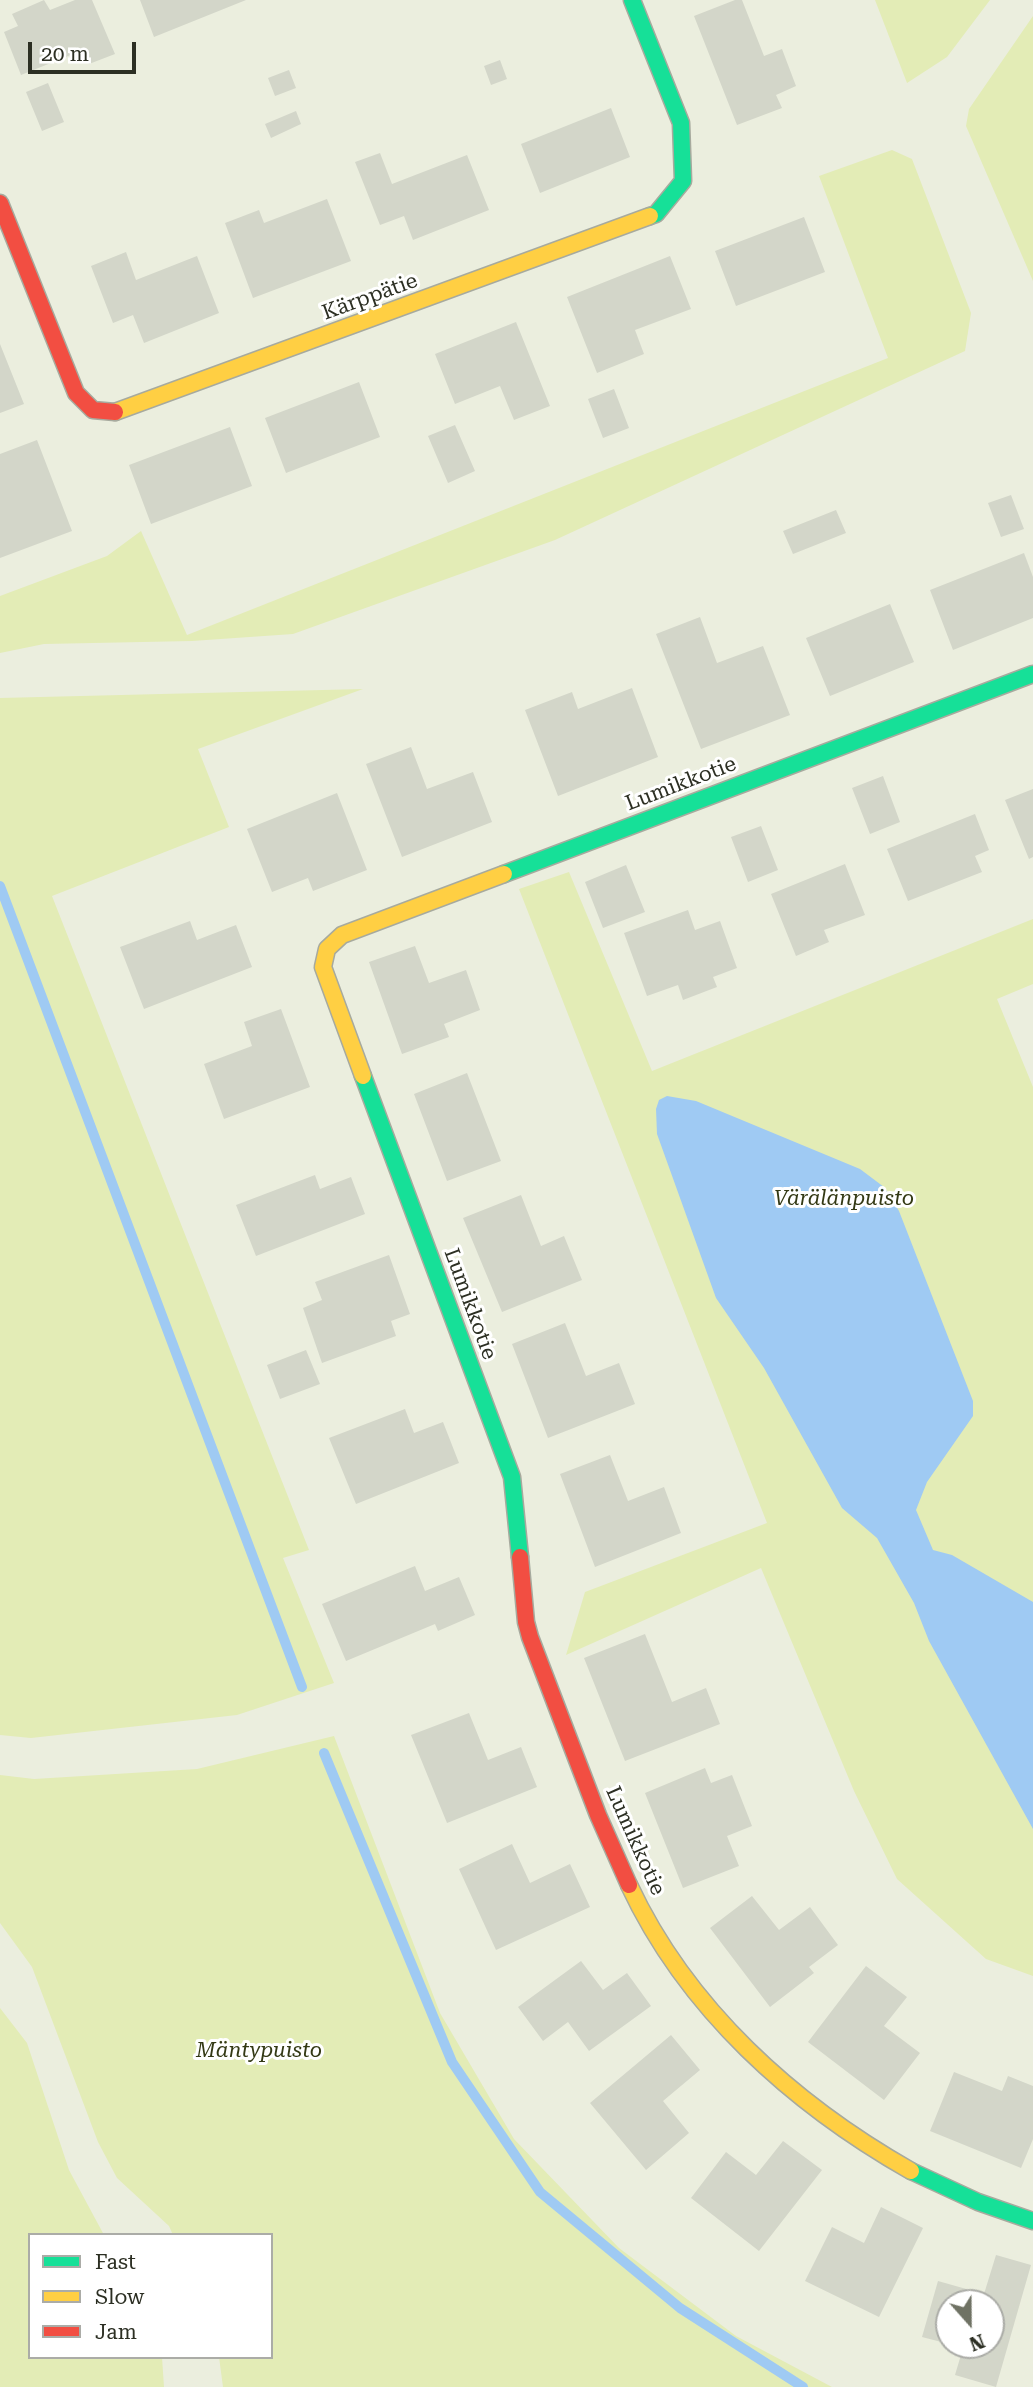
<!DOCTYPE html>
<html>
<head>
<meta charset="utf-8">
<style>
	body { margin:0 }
	#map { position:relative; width:1033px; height:2387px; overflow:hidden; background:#ebeede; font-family:"Roboto Serif",serif }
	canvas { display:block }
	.legend { position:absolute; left:28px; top:2233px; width:245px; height:126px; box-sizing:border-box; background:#fff; border:2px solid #abaca7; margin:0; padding:9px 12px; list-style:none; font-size:21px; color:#2c2f23 }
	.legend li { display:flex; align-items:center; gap:14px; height:35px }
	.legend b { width:35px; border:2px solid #abaca7 }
	.north { position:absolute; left:935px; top:2289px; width:70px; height:70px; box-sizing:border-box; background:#fff; border:2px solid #abaca7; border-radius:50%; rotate:159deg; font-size:19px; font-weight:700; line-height:28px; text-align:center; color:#2c2f23 }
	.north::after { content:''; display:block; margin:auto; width:24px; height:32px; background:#6f7264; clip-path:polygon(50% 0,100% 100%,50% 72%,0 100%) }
	.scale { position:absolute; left:28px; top:42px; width:108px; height:32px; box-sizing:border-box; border:4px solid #2c2f23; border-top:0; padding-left:9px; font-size:21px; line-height:24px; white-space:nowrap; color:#2c2f23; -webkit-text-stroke:5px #fff; paint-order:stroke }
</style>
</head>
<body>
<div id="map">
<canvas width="1033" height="2387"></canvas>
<ul class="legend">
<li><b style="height:9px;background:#16e098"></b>Fast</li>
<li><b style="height:9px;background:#ffcf43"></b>Slow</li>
<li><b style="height:9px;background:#f24e42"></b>Jam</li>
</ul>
<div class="north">N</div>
<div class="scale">20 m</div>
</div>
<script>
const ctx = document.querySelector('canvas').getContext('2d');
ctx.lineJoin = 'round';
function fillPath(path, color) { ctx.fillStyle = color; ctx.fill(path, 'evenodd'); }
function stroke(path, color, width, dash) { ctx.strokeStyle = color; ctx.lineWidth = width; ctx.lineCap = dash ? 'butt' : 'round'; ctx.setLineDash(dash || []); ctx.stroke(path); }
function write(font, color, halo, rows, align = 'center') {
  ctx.font = font + ' "Roboto Serif",serif'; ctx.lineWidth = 6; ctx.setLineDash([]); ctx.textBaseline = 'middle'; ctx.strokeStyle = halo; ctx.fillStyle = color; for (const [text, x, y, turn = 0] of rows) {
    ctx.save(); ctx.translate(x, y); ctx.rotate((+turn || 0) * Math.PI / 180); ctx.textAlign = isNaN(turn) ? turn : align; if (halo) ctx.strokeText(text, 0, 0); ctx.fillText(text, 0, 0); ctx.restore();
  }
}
const green = new Path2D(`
	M 875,0 L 990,0 L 947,57 L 907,83 Z
	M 1033,16 L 1033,281 L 966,126 L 969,109 Z
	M 892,150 L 912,159 L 971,313 L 965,351 L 555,540 L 293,634 L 192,641 L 44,644 L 0,653 L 0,596 L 107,556 L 141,531 L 187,635 L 888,358 L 819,176 Z
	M 363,689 L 198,749 L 229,827 L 52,896 L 309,1550 L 283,1558 L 334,1683 L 237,1715 L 31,1738 L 0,1735 L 0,698 Z
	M 569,872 L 652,1071 L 1033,919 L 1033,984 L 997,999 L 1033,1087 L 1033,1976 L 986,1959 L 897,1879 L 854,1791 L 761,1568 L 566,1655 L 585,1592 L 767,1523 L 519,889 Z
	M 334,1736 L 440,2013 L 514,2139 L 619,2248 L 736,2336 L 832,2387 L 223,2387 L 219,2357 L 271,2357 L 271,2235 L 173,2235 L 169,2226 L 117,2178 L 98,2142 L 32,1967 L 0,1923 L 0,1775 L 34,1779 L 197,1769 Z
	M 0,2008 L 27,2043 L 69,2170 L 104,2235 L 30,2235 L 30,2357 L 162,2357 L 164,2387 L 0,2387 Z`);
const water = new Path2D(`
	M 667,1096 L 696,1101 L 860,1169 L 884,1187 L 899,1211 L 973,1401 L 973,1416 L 927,1482 L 916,1510 L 933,1550 L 952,1555 L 1033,1602 L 1033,1829 L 929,1641 L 914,1603 L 877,1538 L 842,1508 L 764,1368 L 716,1298 L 657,1134 L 656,1109 L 659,1100 Z`);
const stream = new Path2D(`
	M 0,886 L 302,1687
	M 324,1753 L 452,2062 L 540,2192 L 680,2308 L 803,2387`);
const building = new Path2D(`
	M 44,0 L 50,10 L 75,0 L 92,0 L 115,54 L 89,64 L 83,50 L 21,75 L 4,32 L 18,26 L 12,14 Z
	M 140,0 L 246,0 L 154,37 Z
	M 735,0 L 742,0 L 764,56 L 782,49 L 796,86 L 776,95 L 782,108 L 737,125 L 694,16 Z
	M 500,60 L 507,79 L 491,85 L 484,66 Z
	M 289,70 L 296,88 L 275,96 L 268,78 Z
	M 48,83 L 64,122 L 42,131 L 26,92 Z
	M 611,108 L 630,157 L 540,193 L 521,144 Z
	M 296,111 L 301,124 L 271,138 L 265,124 Z
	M 380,153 L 392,184 L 467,155 L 489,210 L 413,240 L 404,216 L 380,225 L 355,162 Z
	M 327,199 L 351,261 L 253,298 L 225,223 L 259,210 L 264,223 Z
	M 804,217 L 825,272 L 736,306 L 715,251 Z
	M 126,252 L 136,280 L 197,256 L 219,313 L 144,343 L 133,315 L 113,323 L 91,266 Z
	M 670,256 L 691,309 L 635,330 L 644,354 L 597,373 L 567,297 Z
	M 516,322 L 550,406 L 514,420 L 500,386 L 455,404 L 435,354 Z
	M 0,344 L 24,404 L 0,413 Z
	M 359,382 L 380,437 L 286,473 L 265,418 Z
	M 614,389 L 629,428 L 603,438 L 588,399 Z
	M 455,425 L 475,471 L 448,483 L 428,436 Z
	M 230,427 L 252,486 L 151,524 L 129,465 Z
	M 37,440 L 72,531 L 0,558 L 0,454 Z
	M 1011,495 L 1024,529 L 1001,537 L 988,503 Z
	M 836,510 L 846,533 L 793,554 L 783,531 Z
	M 1024,553 L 1033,577 L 1033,618 L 953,650 L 930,590 Z
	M 890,604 L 914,662 L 830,696 L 806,638 Z
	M 700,617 L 717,663 L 763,646 L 790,715 L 701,749 L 656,634 Z
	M 632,688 L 658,757 L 558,796 L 525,710 L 572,692 L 578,709 Z
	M 411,747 L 427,789 L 473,772 L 492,822 L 402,857 L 366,764 Z
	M 883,776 L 900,822 L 870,834 L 852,788 Z
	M 1033,789 L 1033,857 L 1029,859 L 1005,800 Z
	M 337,793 L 367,870 L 313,891 L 308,878 L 272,892 L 247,829 Z
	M 975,814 L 989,850 L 975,856 L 982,872 L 908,901 L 887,849 Z
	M 761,826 L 778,870 L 748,882 L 731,837 Z
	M 845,864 L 865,915 L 824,930 L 829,942 L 796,956 L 771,894 Z
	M 626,865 L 645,912 L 603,928 L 585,882 Z
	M 688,910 L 695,930 L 720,921 L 737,968 L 713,977 L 717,987 L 683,1000 L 678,985 L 647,996 L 624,933 Z
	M 190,921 L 197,940 L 236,925 L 252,967 L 144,1009 L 120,947 Z
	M 415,946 L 429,983 L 466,970 L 480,1010 L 444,1024 L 449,1037 L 402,1054 L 369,962 Z
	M 281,1009 L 310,1087 L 224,1119 L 204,1064 L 252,1046 L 244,1022 Z
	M 467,1073 L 501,1161 L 447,1181 L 414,1094 Z
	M 315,1175 L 320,1189 L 351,1177 L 365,1214 L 256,1256 L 236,1205 Z
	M 521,1195 L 541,1246 L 564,1236 L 582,1280 L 502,1312 L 463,1218 Z
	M 389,1255 L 410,1314 L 391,1321 L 396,1336 L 322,1363 L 303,1308 L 322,1300 L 315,1282 Z
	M 565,1323 L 586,1376 L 619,1363 L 635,1404 L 548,1438 L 512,1344 Z
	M 306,1350 L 320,1384 L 280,1399 L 267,1365 Z
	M 405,1409 L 414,1433 L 443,1422 L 459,1463 L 356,1504 L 329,1438 Z
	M 610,1455 L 628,1501 L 664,1487 L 681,1533 L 595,1567 L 560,1474 Z
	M 415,1566 L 425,1591 L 459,1577 L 475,1615 L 438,1631 L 435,1624 L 346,1661 L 322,1604 Z
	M 645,1634 L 672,1702 L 706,1688 L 720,1724 L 625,1761 L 584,1658 Z
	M 469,1713 L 488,1760 L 521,1747 L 537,1787 L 447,1823 L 411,1735 Z
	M 705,1768 L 711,1783 L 732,1775 L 752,1826 L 727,1836 L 739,1866 L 683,1888 L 645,1793 Z
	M 512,1844 L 530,1883 L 570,1864 L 590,1907 L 496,1950 L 459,1869 Z
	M 752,1896 L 779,1930 L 810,1907 L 838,1945 L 809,1967 L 814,1973 L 770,2007 L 710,1928 Z
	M 581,1961 L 603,1990 L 627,1973 L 651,2006 L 589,2051 L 568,2022 L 543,2041 L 518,2007 Z
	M 866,1966 L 907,1997 L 884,2026 L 920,2053 L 884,2100 L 808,2042 Z
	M 671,2035 L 700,2070 L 663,2101 L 689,2133 L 646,2170 L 590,2103 Z
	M 954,2072 L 1002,2091 L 1008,2076 L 1033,2086 L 1033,2139 L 1021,2168 L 930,2131 Z
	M 783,2141 L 822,2170 L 759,2251 L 691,2198 L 726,2152 L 756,2175 Z
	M 881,2207 L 923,2228 L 879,2317 L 805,2281 L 832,2227 L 864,2243 Z
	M 996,2255 L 1031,2265 L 996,2387 L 955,2375 L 963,2348 L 953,2345 L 991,2345 L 991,2303 L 949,2303 L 949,2344 L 922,2337 L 938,2281 L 984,2294 Z`);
const fast = new Path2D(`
	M 632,0 L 681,123 L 683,181 L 656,214 L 650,216
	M 504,874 L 1033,674
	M 363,1076 L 512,1477 L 520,1557
	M 911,2171 L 978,2202 L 1033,2221`);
const slow = new Path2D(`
	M 115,412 L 650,216
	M 363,1076 L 323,967 L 327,949 L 342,935 L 504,874
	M 629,1885 C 687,2009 793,2104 911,2171`);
const jam = new Path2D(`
	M 0,203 L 76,393 L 93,410 L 115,412
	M 520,1557 L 526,1622 L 530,1637 L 598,1815 L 629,1885`);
const streetNames = [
	["Kärppätie",370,297,-20],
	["Lumikkotie",681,784,-21],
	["Lumikkotie",470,1304,70],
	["Lumikkotie",635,1841,66]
];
const parkNames = [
	["Värälänpuisto",844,1199],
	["Mäntypuisto",259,2051]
];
fillPath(green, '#e3ecb6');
fillPath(water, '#9fcaf3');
stroke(stream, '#9fcaf3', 10);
fillPath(building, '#d3d6c9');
stroke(fast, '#a7aa9e', 19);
stroke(slow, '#a7aa9e', 19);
stroke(jam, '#a7aa9e', 19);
stroke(fast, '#16e098', 16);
stroke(slow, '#ffcf43', 16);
stroke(jam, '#f24e42', 16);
write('21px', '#2c2f23', '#fff', streetNames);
write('italic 21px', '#333914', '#fff', parkNames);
</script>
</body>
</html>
